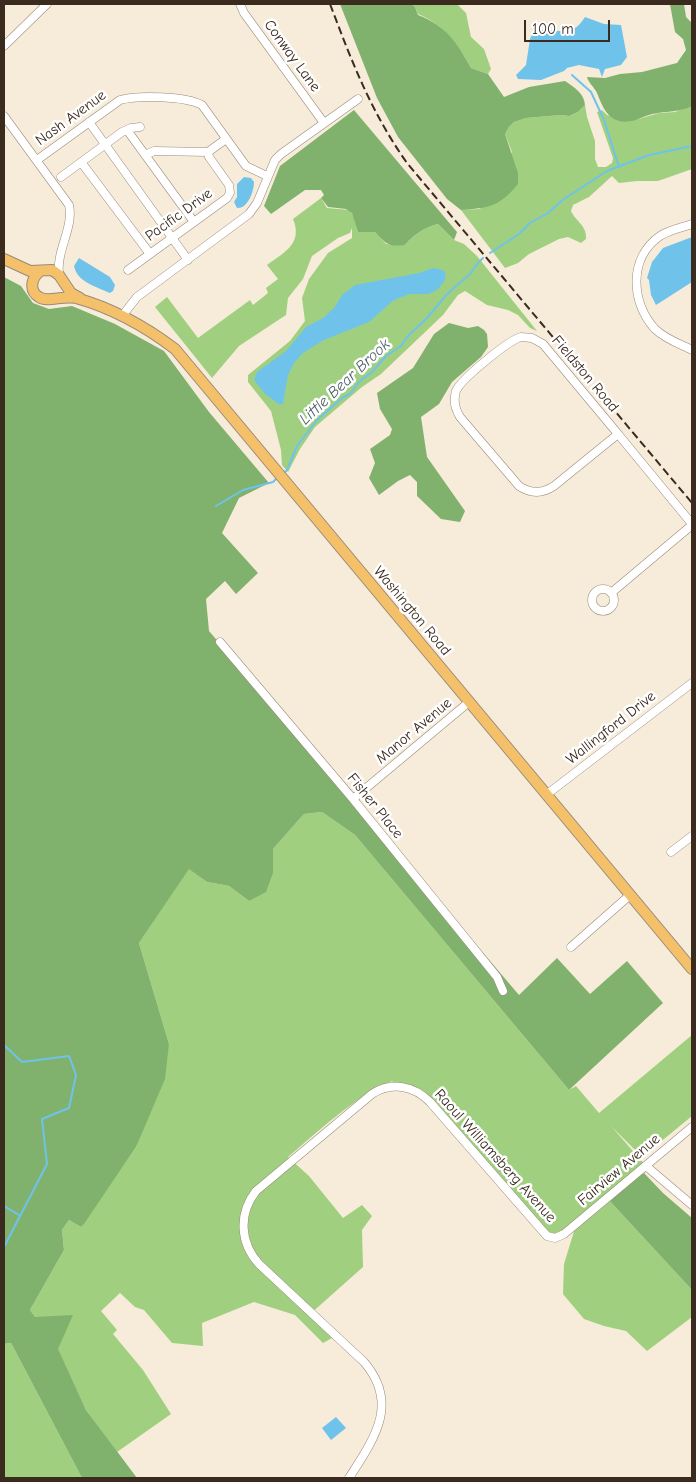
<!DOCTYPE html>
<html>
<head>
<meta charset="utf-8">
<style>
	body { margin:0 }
	#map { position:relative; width:696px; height:1482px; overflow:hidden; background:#f7ebd9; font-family:"Comic Neue",sans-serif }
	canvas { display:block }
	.frame { position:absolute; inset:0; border:5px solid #3b2a1e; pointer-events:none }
	.scale { position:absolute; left:524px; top:20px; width:86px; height:22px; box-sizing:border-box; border:2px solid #3b2a1e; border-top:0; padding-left:6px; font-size:15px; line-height:18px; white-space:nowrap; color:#3b2a1e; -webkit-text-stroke:4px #fff; paint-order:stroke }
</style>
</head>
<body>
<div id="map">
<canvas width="696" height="1482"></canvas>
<div class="frame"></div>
<div class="scale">100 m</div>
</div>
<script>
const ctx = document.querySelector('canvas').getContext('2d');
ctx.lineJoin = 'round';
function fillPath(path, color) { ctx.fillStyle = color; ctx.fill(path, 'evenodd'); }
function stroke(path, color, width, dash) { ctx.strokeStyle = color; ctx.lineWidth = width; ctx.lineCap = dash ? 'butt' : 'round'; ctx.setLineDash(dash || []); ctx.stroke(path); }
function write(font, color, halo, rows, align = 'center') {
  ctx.font = font + ' "Comic Neue",sans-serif'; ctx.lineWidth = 5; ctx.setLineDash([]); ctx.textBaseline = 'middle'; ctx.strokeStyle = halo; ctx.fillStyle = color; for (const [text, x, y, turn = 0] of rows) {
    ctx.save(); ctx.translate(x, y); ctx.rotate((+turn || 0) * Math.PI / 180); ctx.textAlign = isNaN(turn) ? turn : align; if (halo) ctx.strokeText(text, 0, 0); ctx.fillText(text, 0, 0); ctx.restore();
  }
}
const green = new Path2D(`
	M 412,4 L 457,4 L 466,13 L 471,37 L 484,49 L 491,69 L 488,74 L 471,68 C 459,45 443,24 418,14 L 415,7 Z
	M 585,105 L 587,117 L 595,141 L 595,159 L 598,167 L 606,167 L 612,163 L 613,158 L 597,112 L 602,110 L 607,115 L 635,120 L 659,113 L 675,112 L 692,105 L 692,169 L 658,181 L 637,181 L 619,183 L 612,176 L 589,197 L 573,205 L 571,211 C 576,222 587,225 586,239 L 581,243 L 568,237 L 559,239 L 529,254 L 518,263 L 505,268 L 461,210 L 480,209 L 512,152 L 505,134 L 509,127 L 514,122 L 526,118 L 561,115 L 569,116 L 578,112 Z
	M 321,198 L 327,208 L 350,210 L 354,217 L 358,232 L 375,232 L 386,244 L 405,245 C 413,235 425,227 438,224 L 454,240 L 464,244 L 477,256 L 537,331 L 530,328 L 518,315 L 508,310 L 487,305 L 465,291 L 458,295 L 443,315 L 381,374 L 362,387 L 315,427 L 300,449 L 288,472 L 282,465 L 281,450 L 271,411 L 248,382 L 248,375 L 290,341 L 305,321 L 302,298 L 309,279 L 328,253 L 352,238 L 352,228 L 350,233 L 338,238 L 312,256 L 303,279 L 288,298 L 286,315 L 239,346 L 212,378 L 155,307 L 167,297 L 198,338 L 250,300 L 253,305 L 268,293 L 266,288 L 278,279 L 267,265 C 285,252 303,243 293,219 Z
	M 322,812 L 355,835 L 569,1090 L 576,1086 L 599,1113 L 692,1035 L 692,1116 L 642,1157 L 611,1126 L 646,1166 L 607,1198 L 692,1290 L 692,1317 L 647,1351 L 626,1331 L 604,1326 L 584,1319 L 563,1294 L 564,1264 L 576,1225 L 549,1237 L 413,1089 L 397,1086 L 392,1081 C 353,1098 321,1129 288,1157 L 309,1176 L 343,1218 L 362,1205 L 372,1216 L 362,1230 L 363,1267 L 309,1315 L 332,1338 L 323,1343 L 295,1315 L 254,1302 L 202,1323 L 203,1346 L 172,1343 L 144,1310 L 135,1307 L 120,1293 L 101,1311 L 117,1330 L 113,1334 L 143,1370 L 171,1414 L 117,1452 L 86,1410 L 57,1349 L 30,1310 L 64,1250 L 62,1230 L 69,1220 L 81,1227 L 136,1147 L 169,1044 L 139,943 L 189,868 L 207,882 L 229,886 L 249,901 L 273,873 L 273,849 L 304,814 Z
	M 11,1343 L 82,1478 L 4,1478 L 4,1344 Z`);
const forest = new Path2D(`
	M 340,4 L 412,4 L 415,7 L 418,15 C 446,26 457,42 471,68 L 488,74 L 504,97 L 529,87 L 565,81 C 575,88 584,93 585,105 L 578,112 L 569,116 L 561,115 L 526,118 L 514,122 L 509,127 L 505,134 L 518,173 L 518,184 C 499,207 489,208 461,210 L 447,199 L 398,137 L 377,98 Z
	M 670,4 L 684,4 L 686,17 L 692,23 L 692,106 C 680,112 670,111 658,113 C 650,114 643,117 636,120 C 611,127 604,111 597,93 C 594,87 588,82 587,77 L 605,78 L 620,74 L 642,72 L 677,63 L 686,50 L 683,39 L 675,32 Z
	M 354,110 L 457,232 L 454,240 L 438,224 C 425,227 413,235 405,245 C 388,247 386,244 375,232 L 358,232 L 352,213 L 346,209 L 328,207 L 321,198 L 324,195 L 321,190 L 305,190 L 271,214 L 264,206 L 280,166 Z
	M 4,277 L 21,286 L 33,303 L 49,309 L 72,306 L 115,324 L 164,351 L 209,412 L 269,483 L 239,498 L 222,533 L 258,573 L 236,594 L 225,581 L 206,599 L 209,631 L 519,995 L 557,958 L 590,994 L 627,961 L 663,1003 L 569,1090 L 355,835 L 322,812 L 304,814 L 273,849 L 273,873 L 266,892 L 249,901 L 229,886 L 207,882 L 189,869 L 139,943 L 169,1044 L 165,1079 L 136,1147 L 84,1224 L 81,1227 L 69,1220 L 62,1230 L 64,1250 L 30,1310 L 35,1317 L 73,1315 L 58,1349 L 86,1410 L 137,1478 L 82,1478 L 11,1343 L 4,1344 Z
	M 449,323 L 468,328 L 478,326 L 484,330 L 487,334 L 488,347 L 481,357 L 452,382 L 439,404 L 421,417 L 427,457 L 465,511 L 460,522 L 441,519 L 417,496 L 417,482 L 410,475 L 398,481 L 379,495 L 369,478 L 375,463 L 370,449 L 390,435 L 392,429 L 380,409 L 377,393 L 413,368 L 434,334 Z
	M 644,1173 L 663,1193 L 692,1218 L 692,1290 L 607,1198 Z`);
const water = new Path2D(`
	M 585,17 L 604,24 L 621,25 L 627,57 L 621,65 L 605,69 L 602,77 L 599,69 L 579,65 L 567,68 L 564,71 L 541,80 L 518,79 L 516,75 L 526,65 L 530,39 L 533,32 C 554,24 569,43 585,17 Z
	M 244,177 L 251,178 L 254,182 C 254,191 248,209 237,208 L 234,202 L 237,197 L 237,184 Z
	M 692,237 L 692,282 L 656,305 L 651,295 L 649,280 L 647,278 L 652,262 L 663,248 Z
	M 79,258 L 110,277 L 115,285 L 113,291 L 110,293 C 97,287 77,282 74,266 Z
	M 433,268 L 443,270 L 446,274 L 444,282 L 437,290 L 428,294 L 410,294 L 394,300 L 369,322 L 324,340 L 303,353 L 294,363 L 288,375 L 283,404 L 280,405 L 265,394 L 254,380 L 257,372 L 286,351 L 306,327 L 323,318 L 334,308 L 342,295 L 355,285 L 419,273 Z
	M 336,1417 L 346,1428 L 331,1440 L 322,1428 Z`);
const stream = new Path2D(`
	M 572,75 L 591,92 L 604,120 L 619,167
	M 490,253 L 519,234 L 530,223 L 548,213 L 564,199 L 607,171 L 649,155 L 692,146
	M 284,473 L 287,470 L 297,446 L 317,420 L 342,398 L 350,394 L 359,382 L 373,371 L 386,356 L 401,346 L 407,337 L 427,318 L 447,294 L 470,274 L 478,263 L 483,258
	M 216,506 L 243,490 L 273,482 L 278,477
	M 4,1045 L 22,1062 L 69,1056 L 76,1075 L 69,1108 L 42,1119 L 47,1164 L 4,1247
	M 4,1206 L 19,1215`);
const minor = new Path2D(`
	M 240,4 L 244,13 L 324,123
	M 4,46 L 47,4
	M 4,116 L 69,205 C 74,228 56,250 59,275
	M 89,122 L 188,260
	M 127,130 L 194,222
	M 145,155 L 154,151 L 208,152 L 226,139
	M 37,160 L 120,100 C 138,95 185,96 202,105 L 246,166 L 267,176
	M 81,162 L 150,254
	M 61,177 L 122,132 L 131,128 L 140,127
	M 692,224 C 681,228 669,230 660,236 C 628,258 631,303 655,329 C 665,339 680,344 692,350
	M 128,270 L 227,198 L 230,193 L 229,185 L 209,157 L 208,152
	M 122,316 L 137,297 L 249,214 L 257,203 L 275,160 L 281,154 L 358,99
	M 521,337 L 532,338 L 543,344 L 618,434 L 554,486 C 542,494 531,494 519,486 L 460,417 C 455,409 453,401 456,391 C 461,379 509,340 521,337 Z
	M 618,434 L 692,524
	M592 600a11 11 0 1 1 22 0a11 11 0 1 1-22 0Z
	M 611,593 L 692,525
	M 220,642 L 353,799 L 497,977 L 503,991
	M 546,795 L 692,683
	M 353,799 L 469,702
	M 671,852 L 692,836
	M 571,947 L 630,895
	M 646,1166 L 692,1205
	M 349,1478 C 374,1439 400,1404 364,1362 L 259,1264 C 240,1243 238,1214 256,1191 L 372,1094 C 392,1081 414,1086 430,1102 L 547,1236 L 555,1238 L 564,1234 L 692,1127`);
const major = new Path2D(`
	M 4,259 L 30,271 L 52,270 L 59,275 L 71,293 L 80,298
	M 39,272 C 31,279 29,291 39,297 C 47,303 63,295 76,298 C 112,308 146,327 175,349 L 692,969`);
const rail = new Path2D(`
	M 330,4 C 352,62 371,112 407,163 L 692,503`);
const streetNames = [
	["Conway Lane",292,56,54],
	["Nash Avenue",71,118,-36],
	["Pacific Drive",179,215,-36],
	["Fieldston Road",585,374,50],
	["Washington Road",412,611,50],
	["Wallingford Drive",611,728,-38],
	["Manor Avenue",414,731,-40],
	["Fisher Place",375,806,51],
	["Raoul Williamsberg Avenue",495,1156,48],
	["Fairview Avenue",619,1170,-40]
];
const waterNames = [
	["Little Bear Brook",345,382,-43]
];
fillPath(green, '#a0d07f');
fillPath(forest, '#80b26e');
fillPath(water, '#6fc3eb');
stroke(stream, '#6fc3eb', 2);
stroke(minor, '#998a7c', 9);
stroke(major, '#998a7c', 12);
stroke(minor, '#fff', 8);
stroke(major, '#f4c16a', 10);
stroke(rail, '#3b2a1e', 2, [8, 4]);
write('15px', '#3b2a1e', '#fff', streetNames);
write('italic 16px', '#4d6066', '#fff', waterNames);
</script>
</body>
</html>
